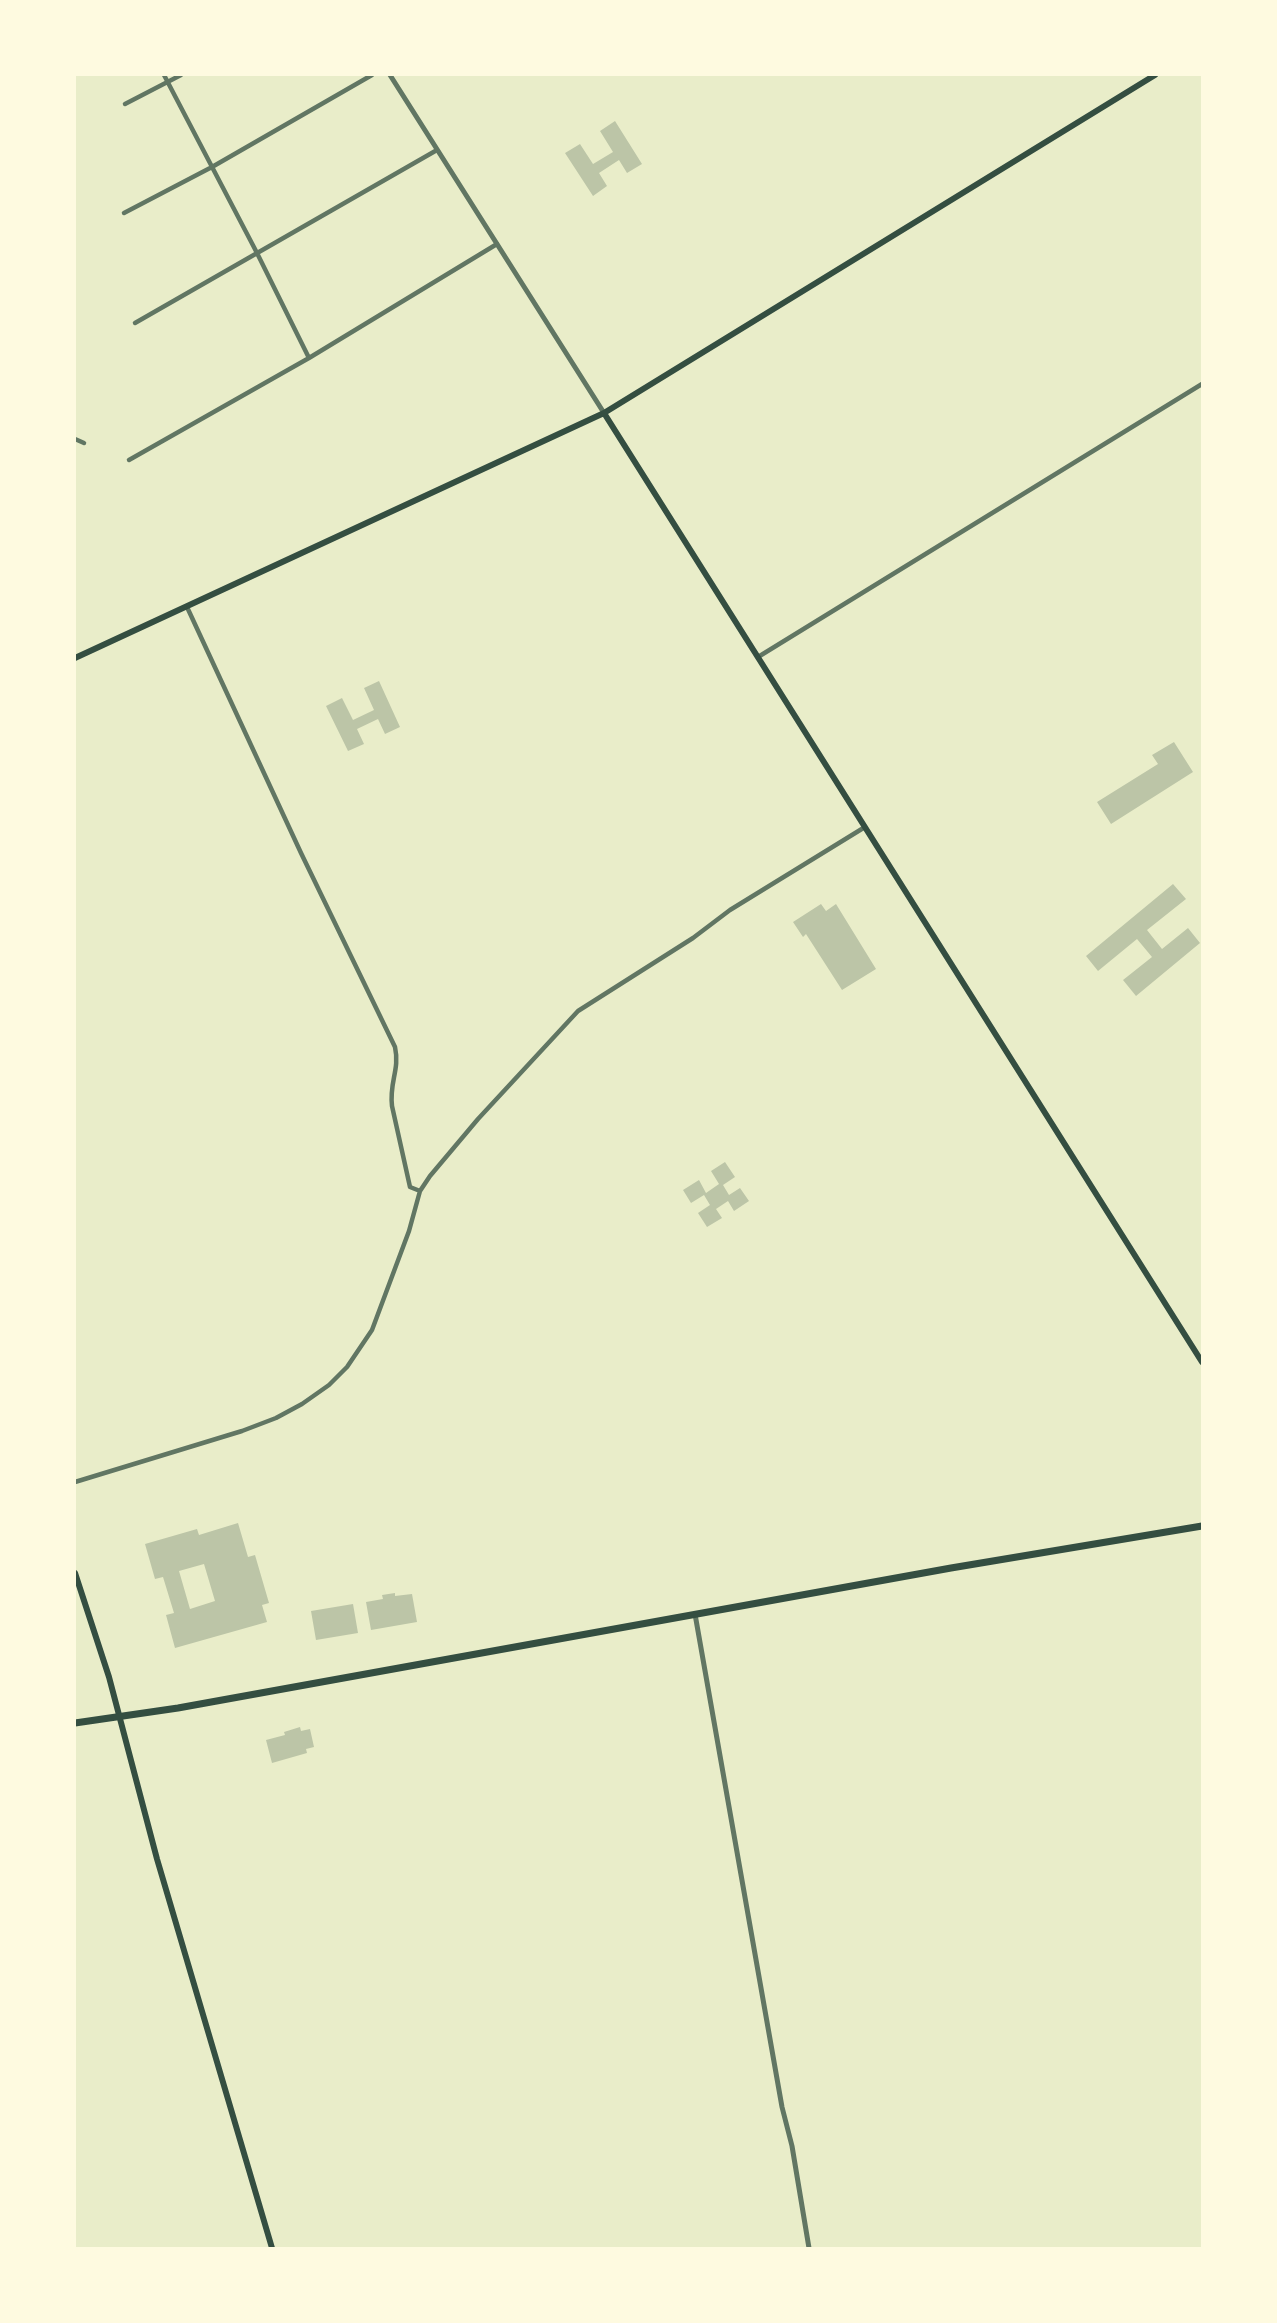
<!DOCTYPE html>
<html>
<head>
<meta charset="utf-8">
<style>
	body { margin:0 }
	#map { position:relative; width:1277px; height:2323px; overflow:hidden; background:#e9edc9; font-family:Montserrat,sans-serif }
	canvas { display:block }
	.frame { position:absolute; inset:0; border:76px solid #fefae0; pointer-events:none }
</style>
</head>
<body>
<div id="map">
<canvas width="1277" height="2323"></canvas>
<div class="frame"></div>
</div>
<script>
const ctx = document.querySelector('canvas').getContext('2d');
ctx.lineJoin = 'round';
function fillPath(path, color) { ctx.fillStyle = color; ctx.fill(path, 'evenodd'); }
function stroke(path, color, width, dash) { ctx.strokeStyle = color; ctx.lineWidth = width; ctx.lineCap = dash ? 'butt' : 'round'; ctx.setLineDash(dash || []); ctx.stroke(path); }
const building = new Path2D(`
	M 615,121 L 642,164 L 627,173 L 619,160 L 599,173 L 607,186 L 593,196 L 565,153 L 580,144 L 593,164 L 613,152 L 600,131 Z
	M 379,681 L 400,727 L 385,734 L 378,719 L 357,729 L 364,744 L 348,751 L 326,706 L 342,698 L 353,720 L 374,710 L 364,688 Z
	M 1174,742 L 1193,772 L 1111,824 L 1097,802 L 1158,764 L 1152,755 Z
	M 1173,884 L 1186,899 L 1147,930 L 1162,949 L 1188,928 L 1200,943 L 1136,996 L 1123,980 L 1152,957 L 1137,939 L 1098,971 L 1086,956 Z
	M 821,904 L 826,911 L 836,904 L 876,969 L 842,990 L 806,934 L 803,937 L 793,922 Z
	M 725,1162 L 735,1177 L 723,1185 L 729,1195 L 740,1188 L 749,1201 L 734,1211 L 728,1201 L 716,1209 L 722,1218 L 707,1227 L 698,1213 L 710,1205 L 704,1195 L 691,1203 L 683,1190 L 699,1180 L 706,1193 L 719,1184 L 711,1171 Z
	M 238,1523 L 248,1557 L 255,1555 L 269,1603 L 262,1605 L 267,1622 L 175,1648 L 166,1615 L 174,1613 L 163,1577 L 155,1579 L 145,1544 L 197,1529 L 199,1535 ZM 204,1564 L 215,1601 L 190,1609 L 179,1571 Z
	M 395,1593 L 395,1596 L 412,1594 L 417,1622 L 371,1630 L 366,1602 L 383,1599 L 382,1595 Z
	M 353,1604 L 358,1633 L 316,1640 L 311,1611 Z
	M 300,1727 L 301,1731 L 310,1729 L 314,1747 L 306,1749 L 307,1753 L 272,1763 L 266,1740 L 285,1735 L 284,1732 Z`);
const minor = new Path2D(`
	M 164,75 L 257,253 L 309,358
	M 125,104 L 181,75
	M 124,213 L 212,167 L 372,75
	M 135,323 L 437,150
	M 75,439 L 84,443
	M 129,460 L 309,358 L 497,244
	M 187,607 L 301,853 L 395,1047 C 400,1070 389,1082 392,1106 L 410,1187 L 420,1191
	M 758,657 L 1202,384
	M 75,1482 L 242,1431 L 276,1418 L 302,1404 L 329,1385 L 347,1367 L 372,1330 L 409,1231 L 420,1191 L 430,1176 L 478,1119 L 578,1011 L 693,938 L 730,910 L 865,827`);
const tertiary = new Path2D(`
	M 390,75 L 604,413
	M 695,1614 L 782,2107 L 792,2146 L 809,2248`);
const secondary = new Path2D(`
	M 604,413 L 1202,1362
	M 75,658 L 604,413 L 1155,75
	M 75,1573 L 109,1677 L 157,1859 L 272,2248`);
const primary = new Path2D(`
	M 75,1723 L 178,1708 L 951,1568 L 1202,1526`);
fillPath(building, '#bcc5a7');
stroke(minor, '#617663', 4.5);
stroke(tertiary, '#617663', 5);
stroke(secondary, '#344e41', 6);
stroke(primary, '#344e41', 7);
</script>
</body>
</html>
